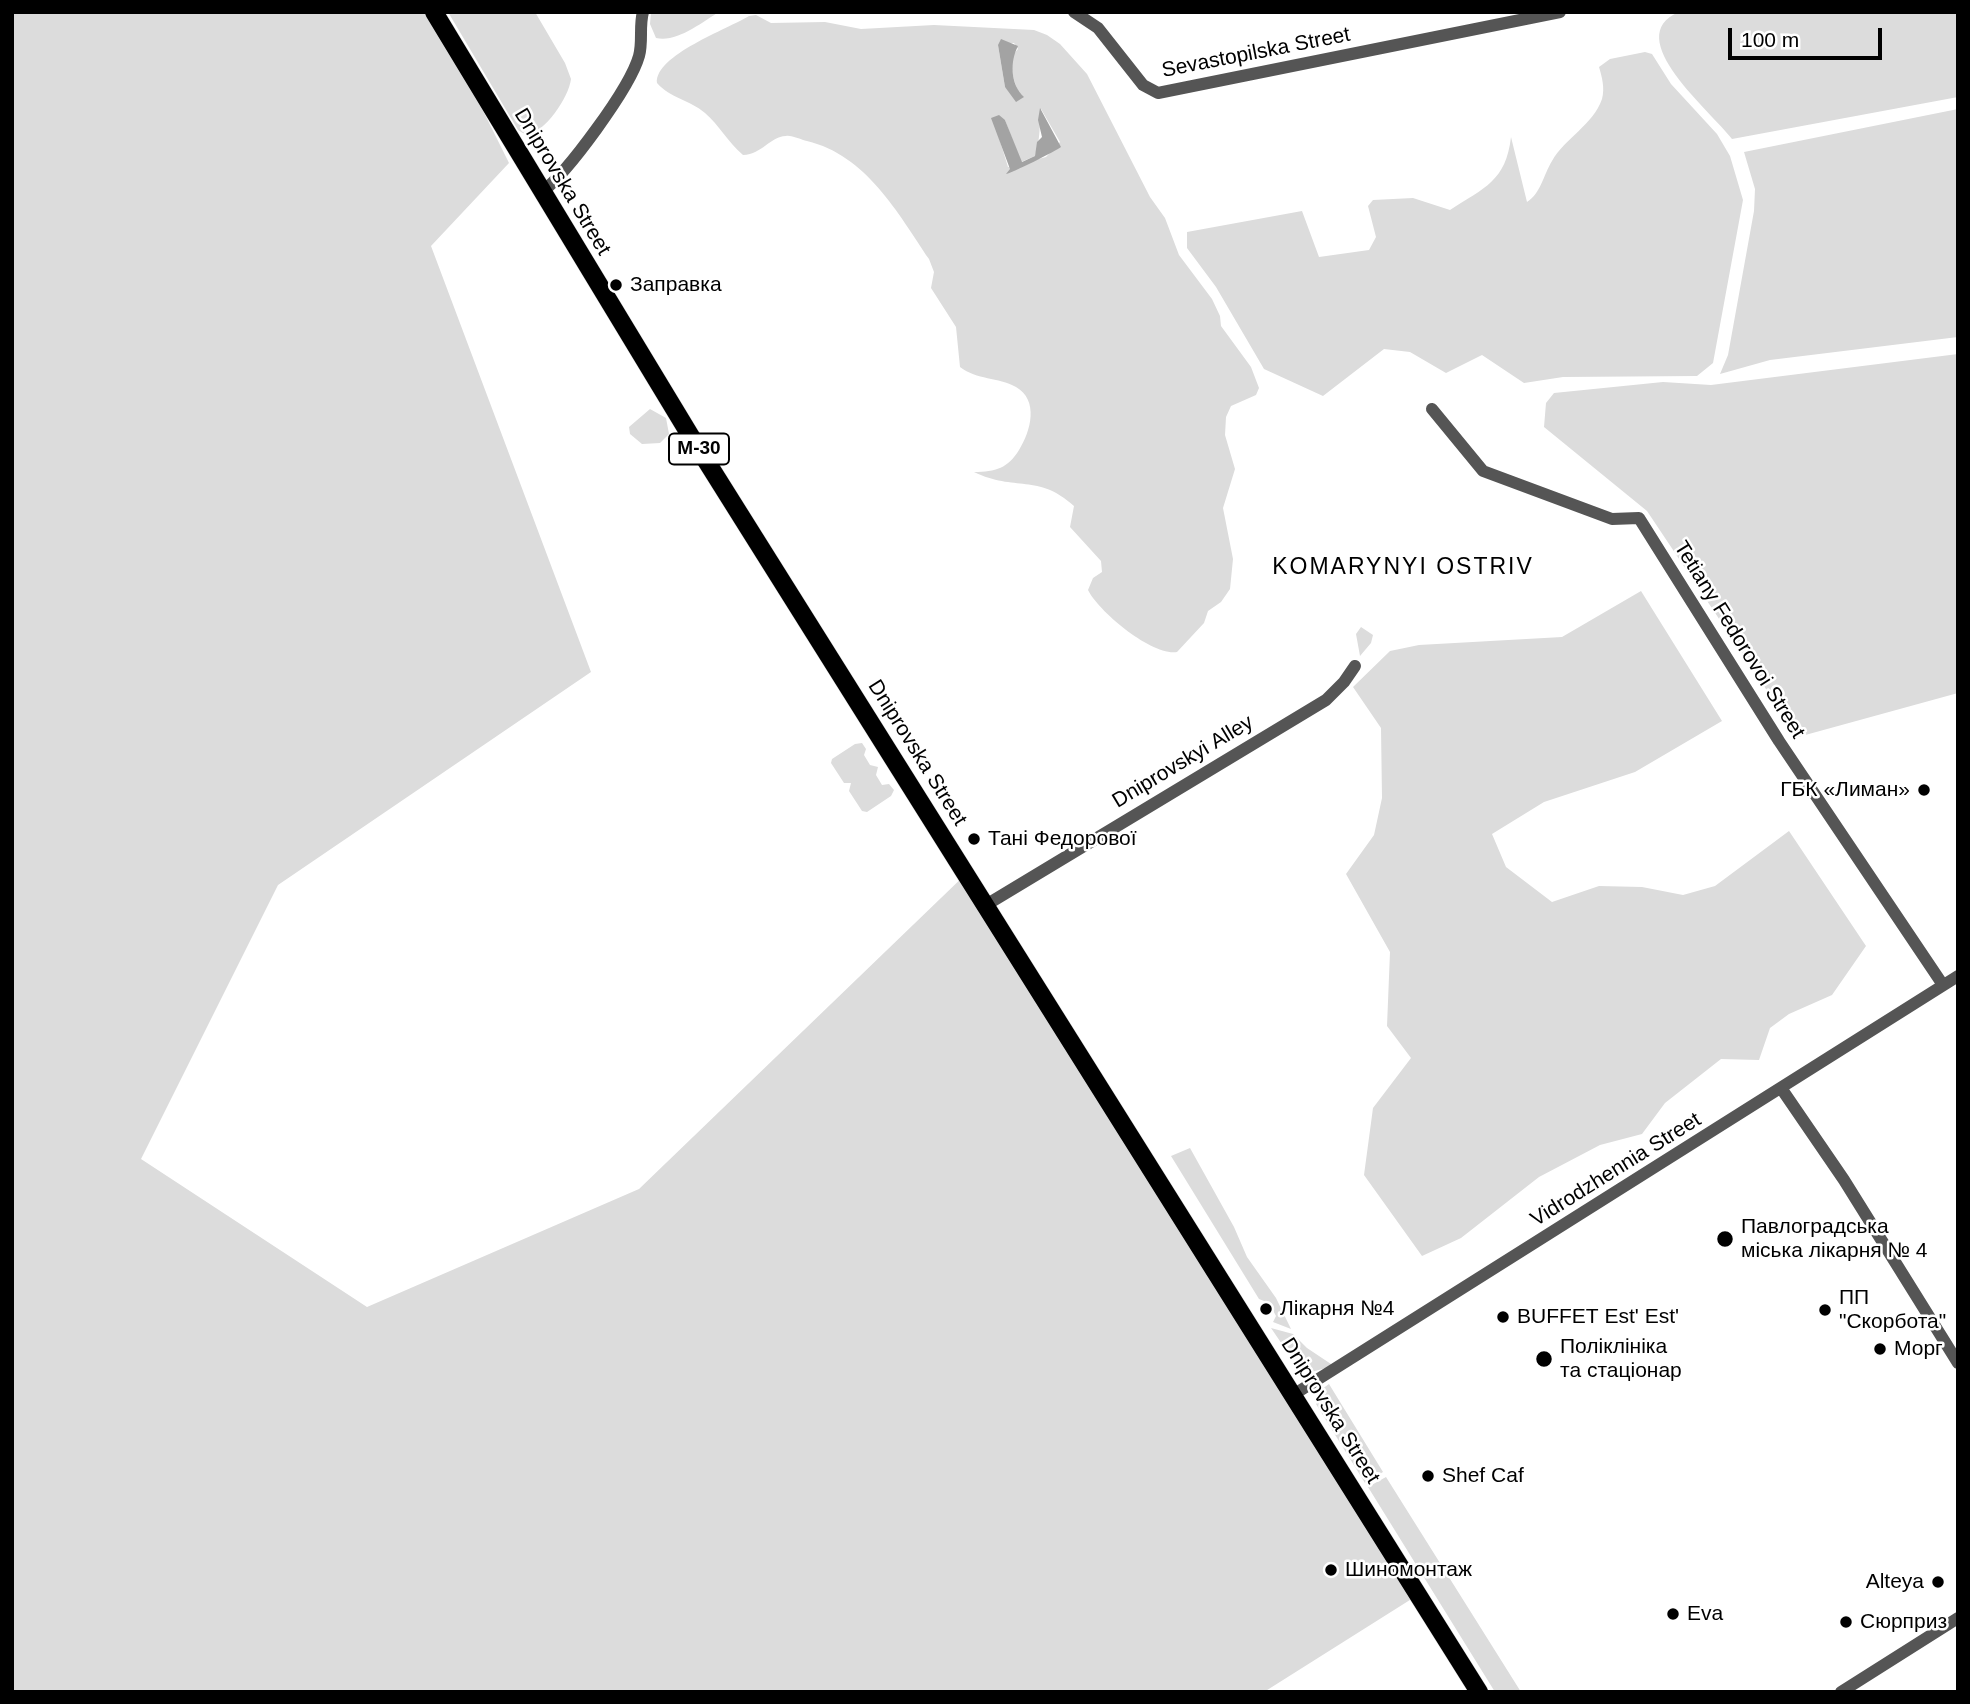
<!DOCTYPE html>
<html>
<head>
<meta charset="utf-8">
<style>
	body { margin:0 }
	#map { position:relative; width:1970px; height:1704px; overflow:hidden; background:#fff; font-family:Arial,sans-serif }
	canvas { display:block }
	.frame { position:absolute; inset:0; border:14px solid #000; pointer-events:none }
	.scale { position:absolute; left:1728px; top:28px; width:154px; height:32px; box-sizing:border-box; border:4px solid #000; border-top:0; padding-left:9px; font-size:21px; line-height:24px; white-space:nowrap; color:#000; -webkit-text-stroke:5px #fff; paint-order:stroke }
</style>
</head>
<body>
<div id="map">
<canvas width="1970" height="1704"></canvas>
<div class="frame"></div>
<div class="scale">100 m</div>
</div>
<script>
const ctx = document.querySelector('canvas').getContext('2d');
ctx.lineJoin = 'round';
function fillPath(path, color) { ctx.fillStyle = color; ctx.fill(path, 'evenodd'); }
function stroke(path, color, width, dash) { ctx.strokeStyle = color; ctx.lineWidth = width; ctx.lineCap = dash ? 'butt' : 'round'; ctx.setLineDash(dash || []); ctx.stroke(path); }
function write(font, color, halo, rows, align = 'center') {
  ctx.font = font + ' Arial,sans-serif'; ctx.lineWidth = 5; ctx.setLineDash([]); ctx.textBaseline = 'middle'; ctx.strokeStyle = halo; ctx.fillStyle = color; for (const [text, x, y, turn = 0] of rows) {
    ctx.save(); ctx.translate(x, y); ctx.rotate((+turn || 0) * Math.PI / 180); ctx.textAlign = isNaN(turn) ? turn : align; if (halo) ctx.strokeText(text, 0, 0); ctx.fillText(text, 0, 0); ctx.restore();
  }
}
const green = new Path2D(`
	M 12,12 L 434,12 L 509,163 L 431,246 L 591,672 L 278,885 L 141,1159 L 367,1307 L 639,1189 L 969,871 L 1421,1593 L 1264,1692 L 12,1692 Z
	M 448,12 L 535,12 L 565,63 L 571,79 C 569,97 545,133 526,135 L 518,130 Z
	M 651,12 L 719,12 C 702,22 677,43 656,38 L 650,24 Z
	M 1679,12 L 1958,12 L 1958,97 L 1732,139 C 1712,112 1619,37 1679,12 Z
	M 756,15 L 771,23 L 825,22 L 861,29 L 934,25 L 1034,30 L 1047,35 L 1060,44 L 1087,74 L 1150,197 L 1165,218 L 1179,255 L 1212,299 L 1220,316 L 1221,326 L 1251,367 L 1259,388 L 1256,395 L 1231,406 L 1226,417 L 1225,435 L 1235,469 L 1223,508 L 1233,559 L 1230,589 L 1221,602 L 1208,611 L 1204,623 L 1177,652 C 1152,656 1099,612 1088,590 L 1093,578 L 1102,572 L 1101,561 L 1070,527 L 1074,506 C 1038,473 1015,492 974,472 C 996,472 1008,468 1019,450 C 1031,431 1039,400 1016,387 C 998,377 977,380 960,367 L 956,327 L 931,288 L 934,272 L 929,259 C 898,213 866,155 807,141 C 801,140 792,135 786,136 C 769,137 763,154 743,155 C 728,142 719,125 705,113 C 690,100 670,98 657,83 C 655,55 728,29 749,16 ZM 1014,43 L 1018,49 C 1006,60 1014,82 1020,95 L 1005,87 L 998,45 ZM 1041,109 L 1060,142 L 1046,157 L 1008,167 L 995,125 L 1005,120 L 1021,162 L 1035,156 C 1041,136 1039,128 1041,109 Z
	M 1645,52 L 1652,54 L 1671,84 L 1717,134 L 1730,156 L 1743,200 L 1713,363 L 1697,376 L 1563,377 L 1524,383 L 1482,355 L 1446,373 L 1410,352 L 1384,349 L 1323,396 L 1264,369 L 1216,287 L 1187,248 L 1187,232 L 1302,211 L 1319,257 L 1369,250 L 1376,237 L 1368,206 L 1373,200 L 1413,198 L 1450,210 C 1484,188 1506,181 1511,137 L 1527,202 C 1541,193 1543,176 1552,161 C 1565,138 1593,125 1602,99 C 1605,88 1602,77 1599,67 L 1610,59 Z
	M 1958,109 L 1958,337 L 1770,360 L 1720,374 L 1728,355 L 1754,211 L 1755,189 L 1744,152 Z
	M 1958,354 L 1958,693 L 1798,737 L 1647,511 L 1544,427 L 1546,403 L 1554,393 L 1663,382 L 1711,385 Z
	M 650,409 L 666,418 L 669,434 L 660,443 L 642,444 L 630,434 L 629,427 Z
	M 1641,591 L 1722,721 L 1635,772 L 1544,802 L 1492,834 L 1506,867 L 1552,902 L 1599,886 L 1642,887 L 1683,895 L 1715,886 L 1789,831 L 1866,946 L 1832,995 L 1789,1014 L 1770,1028 L 1759,1060 L 1721,1059 L 1665,1103 L 1642,1134 L 1600,1145 L 1539,1177 L 1461,1238 L 1422,1256 L 1364,1175 L 1373,1108 L 1411,1058 L 1387,1026 L 1390,952 L 1346,874 L 1374,835 L 1382,798 L 1381,728 L 1353,687 L 1390,651 L 1419,645 L 1562,637 Z
	M 1361,627 L 1373,635 L 1371,643 L 1360,656 L 1356,634 Z
	M 862,743 L 866,749 L 864,755 L 870,765 L 878,767 L 876,775 L 882,785 L 889,784 L 894,790 L 891,796 L 867,812 L 862,811 L 849,791 L 851,783 L 844,783 L 831,763 L 832,759 L 855,744 Z
	M 1190,1148 L 1234,1227 L 1247,1257 L 1276,1298 L 1291,1329 L 1273,1322 L 1276,1316 L 1269,1303 L 1259,1299 L 1171,1156 Z
	M 1271,1328 L 1293,1334 L 1307,1348 L 1334,1366 L 1311,1372 L 1299,1369 Z
	M 1329,1384 L 1383,1472 L 1365,1483 L 1316,1404 L 1318,1392 Z
	M 1386,1477 L 1521,1692 L 1495,1692 L 1368,1487 Z`);
const water = new Path2D(`
	M 1001,39 L 1018,46 C 1010,61 1010,84 1024,97 L 1016,102 L 1005,87 L 998,45 Z
	M 1040,108 L 1061,147 C 1058,150 1010,174 1006,174 L 1010,169 L 991,118 L 999,115 L 1005,120 L 1022,162 L 1035,156 L 1037,142 L 1042,137 L 1038,120 Z`);
const minor = new Path2D(`
	M 1074,12 L 1098,28 L 1143,85 L 1158,93 L 1560,12
	M 541,193 C 568,172 630,88 639,56 C 643,42 639,26 643,12
	M 1432,409 L 1483,471 L 1612,519 L 1639,518 L 1779,741 L 1943,985
	M 986,905 L 1326,700 L 1344,682 L 1355,666
	M 1781,1088 L 1844,1180 L 1958,1363
	M 1293,1395 L 1958,976
	M 1841,1692 L 1958,1618`);
const highway = new Path2D(`
	M 434,12 L 690,435 L 1479,1692`);
const markers = [
	[616,285,7,"#000"],
	[1924,790,7,"#000"],
	[974,839,7,"#000"],
	[1725,1239,9,"#000"],
	[1266,1309,7,"#000"],
	[1825,1310,7,"#000"],
	[1503,1317,7,"#000"],
	[1880,1349,7,"#000"],
	[1544,1359,9,"#000"],
	[1428,1476,7,"#000"],
	[1331,1570,7,"#000"],
	[1938,1582,7,"#000"],
	[1673,1614,7,"#000"],
	[1846,1622,7,"#000"]
];
const shields = [
	[699,449,60]
];
const shieldNames = [
	["М-30",699,449]
];
const streetNames = [
	["Sevastopilska Street",1256,53,-11],
	["Dniprovska Street",562,182,59],
	["Tetiany Fedorovoi Street",1739,640,58],
	["Dniprovska Street",917,753,58],
	["Dniprovskyi Alley",1183,762,-31],
	["Vidrodzhennia Street",1616,1170,-32],
	["Dniprovska Street",1330,1411,58]
];
const poiNames = [
	["Заправка",630,285],
	["ГБК «Лиман»",1910,790,"right"],
	["Тані Федорової",988,839],
	["Павлоградська",1741,1227],
	["міська лікарня № 4",1741,1251],
	["ПП",1839,1298],
	["\"Скорбота\"",1839,1322],
	["Лікарня №4",1280,1309],
	["BUFFET Est' Est'",1517,1317],
	["Поліклініка",1560,1347],
	["та стаціонар",1560,1371],
	["Морг",1894,1349],
	["Shef Caf",1442,1476],
	["Шиномонтаж",1345,1570],
	["Alteya",1924,1582,"right"],
	["Eva",1687,1614],
	["Сюрприз",1860,1622]
];
const neighbourhoodNames = [
	["KOMARYNYI OSTRIV",1403,568]
];
fillPath(green, '#dcdcdc');
fillPath(water, '#a3a3a3');
stroke(highway, '#dbdbdb', 19);
stroke(minor, '#555', 12);
stroke(highway, '#000', 18);
for (const [x, y, r, color] of markers) { const dot = new Path2D(); dot.arc(x, y, r, 0, 2 * Math.PI); ctx.fillStyle = color; ctx.fill(dot); stroke(dot, '#fff', 2.5); }
for (const [x, y, w] of shields) { const box = new Path2D(); box.roundRect(x - w / 2, y - 15.5, w, 31, 5); ctx.fillStyle = '#fff'; ctx.fill(box); stroke(box, '#000', 2); }
write('bold 19px', '#000', null, shieldNames);
write('21px', '#000', '#fff', streetNames);
write('21px', '#000', '#fff', poiNames, 'left');
ctx.letterSpacing = '2px';
write('23px', '#000', '#fff', neighbourhoodNames);
ctx.letterSpacing = '0px';
</script>
</body>
</html>
